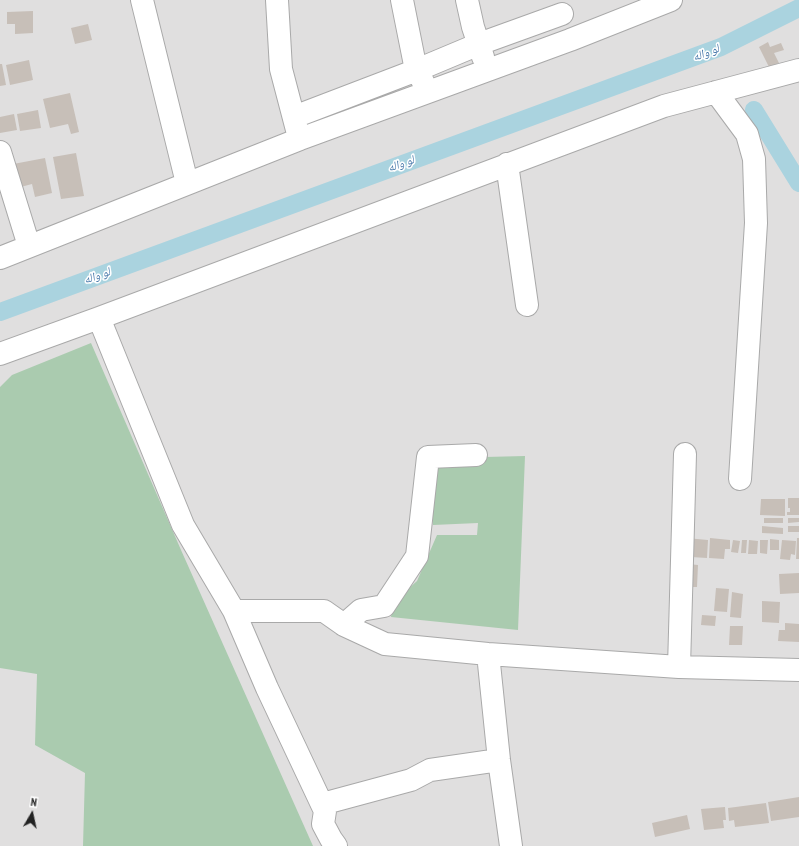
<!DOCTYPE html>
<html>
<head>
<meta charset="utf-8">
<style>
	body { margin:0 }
	#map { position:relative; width:799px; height:846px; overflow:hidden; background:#f2efe9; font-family:"PT Sans Narrow",sans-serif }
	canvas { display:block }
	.north { position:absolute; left:12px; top:794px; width:40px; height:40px; -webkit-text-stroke:3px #fff; paint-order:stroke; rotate:9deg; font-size:11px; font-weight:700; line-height:16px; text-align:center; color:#222 }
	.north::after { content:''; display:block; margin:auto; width:14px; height:18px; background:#222; clip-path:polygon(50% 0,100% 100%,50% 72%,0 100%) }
</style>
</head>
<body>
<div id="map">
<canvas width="799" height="846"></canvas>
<div class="north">N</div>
</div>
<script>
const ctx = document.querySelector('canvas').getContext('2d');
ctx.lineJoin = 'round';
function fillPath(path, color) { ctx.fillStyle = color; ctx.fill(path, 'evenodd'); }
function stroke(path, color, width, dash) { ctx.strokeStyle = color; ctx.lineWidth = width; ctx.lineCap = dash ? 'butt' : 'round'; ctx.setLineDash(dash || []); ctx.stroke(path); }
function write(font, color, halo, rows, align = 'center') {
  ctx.font = font + ' "PT Sans Narrow","Noto Naskh Arabic",sans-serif'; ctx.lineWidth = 3; ctx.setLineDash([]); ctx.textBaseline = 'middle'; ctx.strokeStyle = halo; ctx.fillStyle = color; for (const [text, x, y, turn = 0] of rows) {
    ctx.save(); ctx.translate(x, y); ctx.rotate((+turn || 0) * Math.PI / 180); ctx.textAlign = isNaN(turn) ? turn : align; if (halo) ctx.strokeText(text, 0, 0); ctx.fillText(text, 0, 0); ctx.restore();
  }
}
const residential = new Path2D(`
	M 0,0 L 799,0 L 799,846 L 0,846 Z`);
const cemetery = new Path2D(`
	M 91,343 L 181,550 L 313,846 L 83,846 L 85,773 L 35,745 L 37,674 L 0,668 L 0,387 L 12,375 Z
	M 525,456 L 518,630 L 391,617 L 394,602 L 417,581 L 437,535 L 477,535 L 478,523 L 433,525 L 432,498 L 436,467 L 484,464 L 485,457 Z`);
const canal = new Path2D(`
	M 754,110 L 799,183
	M 0,312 L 721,47 L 799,8`);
const building = new Path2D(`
	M 33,11 L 33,33 L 15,34 L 15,24 L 7,24 L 7,12 Z
	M 88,24 L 92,40 L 75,44 L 71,28 Z
	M 768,42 L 770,47 L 781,43 L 784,50 L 774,53 L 779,63 L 769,67 L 759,47 Z
	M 29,60 L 33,80 L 10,85 L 6,65 Z
	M 0,64 L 2,64 L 6,85 L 0,86 Z
	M 70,93 L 79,132 L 71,134 L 68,124 L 50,128 L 43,99 Z
	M 38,110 L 41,128 L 20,131 L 17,114 Z
	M 14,114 L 17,130 L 0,133 L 0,117 Z
	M 76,153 L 84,196 L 61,199 L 53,157 Z
	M 45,158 L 52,193 L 35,197 L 32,184 L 13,189 L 8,165 Z
	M 788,498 L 799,498 L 799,515 L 787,515 L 787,512 L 790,512 L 790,508 L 788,508 Z
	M 761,499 L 785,499 L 785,516 L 760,515 Z
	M 764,518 L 783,518 L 783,523 L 764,523 Z
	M 788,518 L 799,518 L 799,522 L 788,523 Z
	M 762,526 L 783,528 L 783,534 L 762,533 Z
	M 788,526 L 799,526 L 799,532 L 788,532 Z
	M 686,538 L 708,540 L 707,558 L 691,557 Z
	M 710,538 L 730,540 L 730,549 L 725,549 L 724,559 L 709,558 Z
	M 797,538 L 799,538 L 799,559 L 796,559 Z
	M 770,539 L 779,540 L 779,550 L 770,550 Z
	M 733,540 L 740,541 L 738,553 L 731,552 Z
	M 742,540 L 747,540 L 746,553 L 741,553 Z
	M 749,540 L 758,541 L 757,554 L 748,554 Z
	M 760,540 L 768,540 L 767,554 L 760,553 Z
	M 782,540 L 796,541 L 795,555 L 791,554 L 790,560 L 780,559 Z
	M 688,564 L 698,565 L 697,587 L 686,587 Z
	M 799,573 L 799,593 L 780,594 L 779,574 Z
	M 716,588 L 729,589 L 727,612 L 714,611 Z
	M 732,592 L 743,594 L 741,618 L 730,617 Z
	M 762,601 L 780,602 L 779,623 L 762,622 Z
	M 702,615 L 716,616 L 715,626 L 701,625 Z
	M 785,623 L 799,624 L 799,642 L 778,641 L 779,630 L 785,630 Z
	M 730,626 L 743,626 L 742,645 L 729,645 Z
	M 799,797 L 799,817 L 771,821 L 768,802 Z
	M 766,803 L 769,823 L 735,827 L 734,820 L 729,821 L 728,808 Z
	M 725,807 L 726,820 L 723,820 L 724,828 L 704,830 L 701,809 Z
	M 687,815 L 690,829 L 655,837 L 652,823 Z`);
const minor = new Path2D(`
	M 142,0 L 187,183
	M 277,0 L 281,69 L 297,130
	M 402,0 L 415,65 L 424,84
	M 467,0 L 473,27 L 483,57
	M 716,92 L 747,134 L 754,159 L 756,223 L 740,479
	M 294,117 L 417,70 L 479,44 L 562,14
	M 0,152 L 29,246
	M 507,164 L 527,305
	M 0,258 L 300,139 L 570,40 L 671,0
	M 99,318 L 183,525 L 234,611 L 267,688 L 325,811 L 323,824 L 331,839 L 336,846
	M 0,354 L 99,318 L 664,106 L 799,70
	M 234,611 L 324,611 L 344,625 L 385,644 L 488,654 L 679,667 L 799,670
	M 344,625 L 361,610 L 384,606 L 417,556 L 428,457 L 476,455
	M 488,654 L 499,760 L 511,846
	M 679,667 L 685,454
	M 322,804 L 411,780 L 430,770 L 499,760`);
const waterNames = [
	["لو واله",706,53,-21],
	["لو واله",401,164,-20],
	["لو واله",97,276,-20]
];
fillPath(residential, '#e0dfdf');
fillPath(cemetery, '#aacbaf');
stroke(canal, '#aad3df', 18);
fillPath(building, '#c7bfb8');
stroke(minor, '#a9a9a9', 24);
stroke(minor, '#fff', 22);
write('italic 12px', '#4a7aab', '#fff', waterNames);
</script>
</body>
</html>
